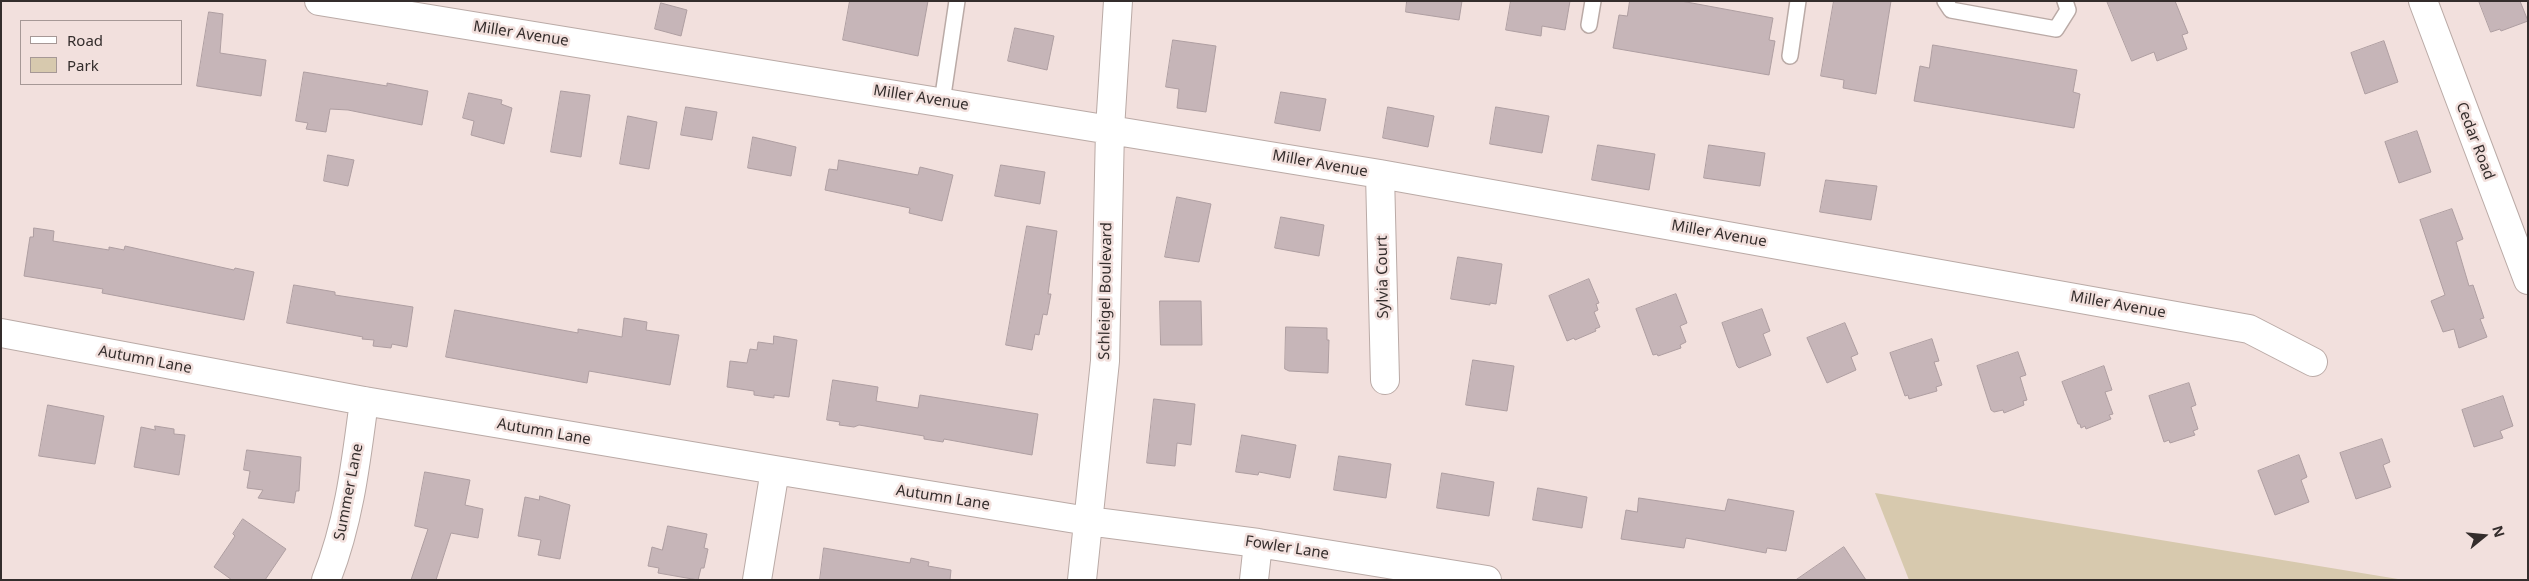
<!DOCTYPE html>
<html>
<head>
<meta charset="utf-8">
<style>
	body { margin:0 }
	#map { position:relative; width:2529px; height:581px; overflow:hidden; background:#f2e0dd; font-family:"Noto Sans",sans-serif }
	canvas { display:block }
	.frame { position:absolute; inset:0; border:2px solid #342d2c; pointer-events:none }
	.legend { position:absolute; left:20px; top:20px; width:162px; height:65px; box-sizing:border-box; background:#f2e0dd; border:1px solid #a69896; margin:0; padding:6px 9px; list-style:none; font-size:15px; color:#342d2c }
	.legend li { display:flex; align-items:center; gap:10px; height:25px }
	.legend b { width:25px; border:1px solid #a69896 }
	.north { position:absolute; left:2459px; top:511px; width:50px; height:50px; -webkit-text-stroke:4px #f2e0dd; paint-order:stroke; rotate:73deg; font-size:14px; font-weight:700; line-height:20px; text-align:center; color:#342d2c }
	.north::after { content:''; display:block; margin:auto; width:18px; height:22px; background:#342d2c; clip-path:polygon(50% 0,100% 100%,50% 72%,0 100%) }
</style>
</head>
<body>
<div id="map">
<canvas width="2529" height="581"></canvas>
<div class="frame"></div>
<ul class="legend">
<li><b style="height:6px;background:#fff"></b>Road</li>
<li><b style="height:14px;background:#d7c9ae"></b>Park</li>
</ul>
<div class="north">N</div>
</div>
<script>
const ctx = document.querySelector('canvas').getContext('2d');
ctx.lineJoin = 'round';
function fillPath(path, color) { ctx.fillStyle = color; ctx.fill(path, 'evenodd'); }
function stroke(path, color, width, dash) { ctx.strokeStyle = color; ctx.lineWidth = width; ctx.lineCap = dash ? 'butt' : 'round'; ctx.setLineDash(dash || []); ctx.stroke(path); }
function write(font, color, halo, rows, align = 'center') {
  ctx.font = font + ' "Noto Sans",sans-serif'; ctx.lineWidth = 5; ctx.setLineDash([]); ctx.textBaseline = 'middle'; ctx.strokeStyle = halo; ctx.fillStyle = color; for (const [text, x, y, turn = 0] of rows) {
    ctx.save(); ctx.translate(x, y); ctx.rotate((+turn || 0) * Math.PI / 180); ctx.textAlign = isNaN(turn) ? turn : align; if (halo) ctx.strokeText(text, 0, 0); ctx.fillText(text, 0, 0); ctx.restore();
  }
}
const green = new Path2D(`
	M 1875,493 L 2404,580 L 1909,580 Z`);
const building = new Path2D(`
	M 850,1 L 928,1 L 918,56 L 843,40 Z
	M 1407,1 L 1462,1 L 1459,20 L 1406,12 Z
	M 1511,1 L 1570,1 L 1565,30 L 1542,26 L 1541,36 L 1506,30 Z
	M 1630,1 L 1681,1 L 1773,18 L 1769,40 L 1775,41 L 1769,75 L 1613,48 L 1619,15 L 1627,16 Z
	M 1834,1 L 1891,1 L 1876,94 L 1843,88 L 1844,80 L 1821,76 Z
	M 2107,1 L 2175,1 L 2188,33 L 2182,35 L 2187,49 L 2157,61 L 2154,52 L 2132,61 Z
	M 2479,1 L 2520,1 L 2528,21 L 2501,31 L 2500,29 L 2491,32 Z
	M 661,3 L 687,10 L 681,36 L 655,29 Z
	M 209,12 L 223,14 L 220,53 L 266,60 L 261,96 L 197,86 Z
	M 1015,28 L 1054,36 L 1047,70 L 1008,61 Z
	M 1173,40 L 1216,46 L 1206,112 L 1177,108 L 1179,89 L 1166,87 Z
	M 2384,41 L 2398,82 L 2365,94 L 2351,53 Z
	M 1933,45 L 2077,70 L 2073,92 L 2080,94 L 2074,128 L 1914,101 L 1920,66 L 1929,68 Z
	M 304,72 L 387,86 L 387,83 L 428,91 L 422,125 L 348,110 L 330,109 L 326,132 L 306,129 L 308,123 L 296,121 Z
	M 561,91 L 590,95 L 581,157 L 551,152 Z
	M 1281,92 L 1326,99 L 1320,131 L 1275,123 Z
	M 469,93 L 502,100 L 501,104 L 512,108 L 504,144 L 471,135 L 474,121 L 463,118 Z
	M 686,107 L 717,112 L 712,140 L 681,135 Z
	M 1388,107 L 1434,116 L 1428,147 L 1383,138 Z
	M 1496,107 L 1549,116 L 1542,153 L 1490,144 Z
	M 628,116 L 657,122 L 649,169 L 620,164 Z
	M 2417,131 L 2431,172 L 2399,183 L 2385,142 Z
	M 753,137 L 796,147 L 791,176 L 748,168 Z
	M 1598,145 L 1655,154 L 1649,190 L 1592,180 Z
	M 1709,145 L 1765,153 L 1760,186 L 1704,178 Z
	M 328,155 L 354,160 L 348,186 L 324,181 Z
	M 839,160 L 918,175 L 920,167 L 953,175 L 942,221 L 909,213 L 910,208 L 825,190 L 829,169 L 837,170 Z
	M 1001,165 L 1045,172 L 1040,204 L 995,196 Z
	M 1826,180 L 1877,186 L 1871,220 L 1820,212 Z
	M 1177,197 L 1211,204 L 1199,262 L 1165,257 Z
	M 2452,209 L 2463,239 L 2456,242 L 2469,286 L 2473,285 L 2484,318 L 2480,319 L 2487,337 L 2459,348 L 2454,329 L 2443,332 L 2431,301 L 2445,295 L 2420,220 Z
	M 1281,217 L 1324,225 L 1319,256 L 1275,248 Z
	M 1027,226 L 1057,231 L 1048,294 L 1051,294 L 1047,315 L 1043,314 L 1039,335 L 1035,334 L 1032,350 L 1006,345 Z
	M 34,228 L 54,231 L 53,241 L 109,250 L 109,247 L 124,250 L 125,246 L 234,270 L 235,268 L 254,272 L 244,320 L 102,293 L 103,289 L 24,276 L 30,237 L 33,237 Z
	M 1458,257 L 1502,264 L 1496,304 L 1490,303 L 1490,305 L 1451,299 Z
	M 1589,279 L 1599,303 L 1596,304 L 1598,310 L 1594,312 L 1600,327 L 1595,329 L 1596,331 L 1575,340 L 1574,338 L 1567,341 L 1549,296 Z
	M 294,285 L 335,292 L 335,295 L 413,307 L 407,347 L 392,344 L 391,348 L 373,346 L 374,340 L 362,339 L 363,337 L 287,323 Z
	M 1676,294 L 1687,323 L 1680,326 L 1686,342 L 1680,345 L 1681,348 L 1658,356 L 1657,354 L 1653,355 L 1636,309 Z
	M 1160,301 L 1201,301 L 1202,345 L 1161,345 Z
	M 1762,309 L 1770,331 L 1763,334 L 1771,355 L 1739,368 L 1737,366 L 1722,323 Z
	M 455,310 L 578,333 L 578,329 L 622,337 L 624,318 L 647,322 L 646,330 L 679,335 L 670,385 L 589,371 L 587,383 L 446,357 Z
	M 1845,323 L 1858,354 L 1851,357 L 1856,370 L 1827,383 L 1807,338 Z
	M 1286,327 L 1327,328 L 1327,340 L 1329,340 L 1328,373 L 1289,371 L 1285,369 Z
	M 774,336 L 797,340 L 789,397 L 774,395 L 774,398 L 754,395 L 754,391 L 727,387 L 730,361 L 747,363 L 750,349 L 757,350 L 758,342 L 773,344 Z
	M 1932,339 L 1939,361 L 1934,362 L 1942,385 L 1936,387 L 1937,391 L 1909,399 L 1908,395 L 1905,396 L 1890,353 Z
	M 2018,352 L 2026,375 L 2020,377 L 2027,400 L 2023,401 L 2024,405 L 2004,413 L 2003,410 L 1994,412 L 1991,410 L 1977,366 Z
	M 1473,360 L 1514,366 L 1507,411 L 1466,405 Z
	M 2104,366 L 2112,390 L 2105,392 L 2113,414 L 2109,415 L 2111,419 L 2086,429 L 2085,426 L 2081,428 L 2080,424 L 2078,424 L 2062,382 Z
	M 833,380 L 878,387 L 876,401 L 918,408 L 920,395 L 1038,414 L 1032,455 L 944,439 L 943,442 L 924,439 L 924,436 L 859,425 L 854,427 L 839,425 L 840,422 L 827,420 Z
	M 2189,383 L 2196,405 L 2191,407 L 2198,429 L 2193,431 L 2195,435 L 2170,443 L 2169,440 L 2164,442 L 2149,396 Z
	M 2503,396 L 2513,426 L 2500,431 L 2503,438 L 2474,447 L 2462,410 Z
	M 1154,399 L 1195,404 L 1191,445 L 1177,443 L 1175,466 L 1147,463 Z
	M 48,405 L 104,416 L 95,464 L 39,456 Z
	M 155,426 L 174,429 L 174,434 L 185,435 L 179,475 L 134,467 L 141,427 L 155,430 Z
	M 1242,435 L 1296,445 L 1290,478 L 1259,472 L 1258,475 L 1236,472 Z
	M 2382,439 L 2390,462 L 2383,465 L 2391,487 L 2356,499 L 2340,453 Z
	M 247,450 L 301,457 L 299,491 L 296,491 L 294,503 L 258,498 L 263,490 L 247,488 L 250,471 L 244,470 Z
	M 2299,455 L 2307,477 L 2301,480 L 2309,502 L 2275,515 L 2258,471 Z
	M 1339,456 L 1391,464 L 1386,498 L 1334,490 Z
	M 425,472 L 470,480 L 465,505 L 483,509 L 478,538 L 451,533 L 436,580 L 411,580 L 428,529 L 415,526 Z
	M 1442,473 L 1494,482 L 1489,516 L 1437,508 Z
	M 1538,488 L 1587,497 L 1582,528 L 1533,520 Z
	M 540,496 L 570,505 L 560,559 L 538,555 L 541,540 L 518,536 L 525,497 L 539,500 Z
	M 1639,498 L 1725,511 L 1728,499 L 1794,511 L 1786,551 L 1767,548 L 1766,553 L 1686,538 L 1684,548 L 1621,539 L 1626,510 L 1637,512 Z
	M 243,519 L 286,549 L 265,580 L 232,580 L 214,567 L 235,536 L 233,534 Z
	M 668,526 L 707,534 L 704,548 L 708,549 L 704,568 L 701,568 L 698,580 L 658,573 L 659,568 L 648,566 L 652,547 L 662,550 Z
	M 1844,547 L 1866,580 L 1796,580 Z
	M 824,548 L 910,563 L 911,558 L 929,562 L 928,566 L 951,570 L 950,580 L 820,580 Z`);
const service = new Path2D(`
	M 1945,1 L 1951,10 L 2056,29 L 2068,10 L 2065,1
	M 1589,25 L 1593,1
	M 1790,56 L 1798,1
	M 942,102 L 957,1`);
const minor = new Path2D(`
	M 319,1 L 1380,174 L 2249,329 L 2313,362
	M 2423,1 L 2528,280
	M 1380,174 L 1385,380
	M 1,333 L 364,401 L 775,470 L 1088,521 L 1258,543 L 1487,580
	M 326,580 C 349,523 356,462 364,401
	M 757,580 L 775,470
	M 1082,580 L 1105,361 L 1110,129 L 1118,1
	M 1254,580 L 1258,543`);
const streetNames = [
	["Miller Avenue",521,34,9],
	["Miller Avenue",921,98,9],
	["Cedar Road",2475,141,69],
	["Miller Avenue",1320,164,10],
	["Miller Avenue",1719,234,10],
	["Sylvia Court",1383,277,-91],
	["Schleigel Boulevard",1106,291,-89],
	["Miller Avenue",2118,305,10],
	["Autumn Lane",145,360,11],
	["Autumn Lane",544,432,10],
	["Summer Lane",349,492,-79],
	["Autumn Lane",943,498,9],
	["Fowler Lane",1287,548,9]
];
fillPath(green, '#d7c9ae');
fillPath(building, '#c6b5b8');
stroke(building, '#ae9ea1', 1);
stroke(service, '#baaaa6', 18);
stroke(minor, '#baaaa6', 30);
stroke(service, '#fff', 15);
stroke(minor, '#fff', 28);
write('15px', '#342d2c', '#f2e0dd', streetNames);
</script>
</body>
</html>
